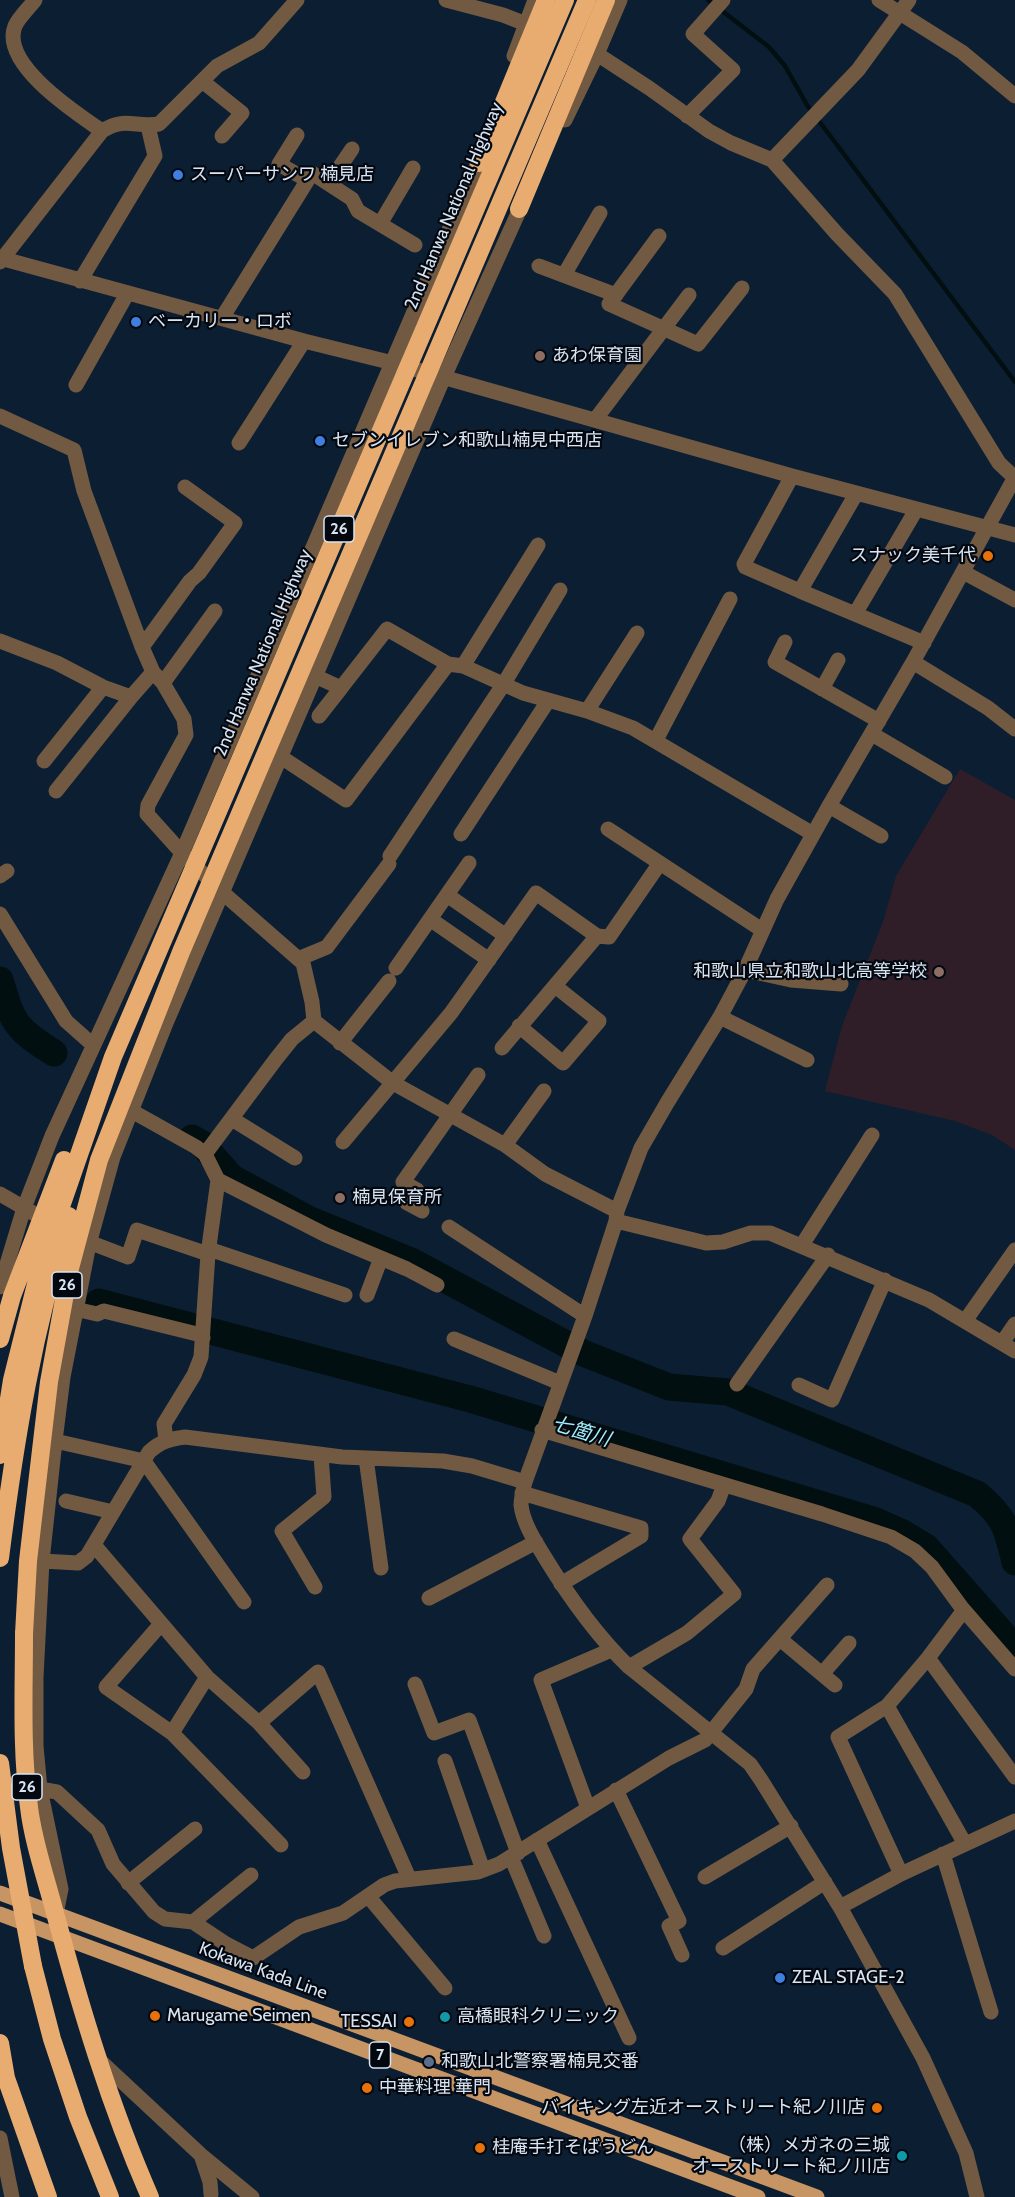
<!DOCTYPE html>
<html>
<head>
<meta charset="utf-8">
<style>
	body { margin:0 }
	canvas { display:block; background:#0b1e32 }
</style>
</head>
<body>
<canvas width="1015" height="2197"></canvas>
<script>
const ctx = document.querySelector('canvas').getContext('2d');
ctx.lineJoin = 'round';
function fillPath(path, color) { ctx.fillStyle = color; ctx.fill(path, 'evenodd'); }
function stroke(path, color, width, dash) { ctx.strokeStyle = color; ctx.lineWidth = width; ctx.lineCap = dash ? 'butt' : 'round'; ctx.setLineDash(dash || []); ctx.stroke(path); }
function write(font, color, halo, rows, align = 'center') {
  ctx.font = font + ' Cabin,"Noto Sans JP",sans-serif'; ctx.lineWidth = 4.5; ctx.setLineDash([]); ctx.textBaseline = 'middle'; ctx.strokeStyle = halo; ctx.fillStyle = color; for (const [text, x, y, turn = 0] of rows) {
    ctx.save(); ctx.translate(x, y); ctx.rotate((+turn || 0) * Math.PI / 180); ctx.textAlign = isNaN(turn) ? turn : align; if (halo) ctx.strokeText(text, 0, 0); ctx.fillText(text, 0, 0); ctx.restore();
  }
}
const education = new Path2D(`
	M 960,769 L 1015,800 L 1015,1150 L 992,1135 L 955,1121 L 825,1091 L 842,1026 L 884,919 L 896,876 Z`);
const stream = new Path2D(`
	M 708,0 L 769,47 L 785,66 L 807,105 L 1015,382`);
const river = new Path2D(`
	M 0,980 C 13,1023 14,1028 54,1053
	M 192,1138 L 201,1143 L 232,1178 L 308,1219 L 411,1261 L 583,1353 L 669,1387 L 728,1392 L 977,1494 C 1005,1517 1007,1528 1015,1562
	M 99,1302 L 470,1399 L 876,1521 L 901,1532 L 926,1547 L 1015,1648`);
const minor = new Path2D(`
	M 35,0 C 29,8 19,17 15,26 C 0,64 76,113 102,131
	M 446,0 L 503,15 L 526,24
	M 879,0 L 962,52 L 1015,96
	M 597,54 L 649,88 L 709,131 L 731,143 L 772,160 L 837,234 L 895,294 L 999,463 L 1015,478
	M 514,56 L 535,0
	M 202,81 L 242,113 L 222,136
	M 687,116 L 733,70 L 693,34 L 723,0
	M 565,120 L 597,54 L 620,0
	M 297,135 L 279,164 L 307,180
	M 772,160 L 858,70 L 909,0
	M 329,183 L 352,149
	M 380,224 L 413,168
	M 659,236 L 609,304 L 698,344 L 742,288
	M 0,258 L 304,341 L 393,363 L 792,476 L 1015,535
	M 0,262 L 102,131 C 126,116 135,128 159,124 L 217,66 L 259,43 L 297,0
	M 539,266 L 616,295
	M 564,275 L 600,213
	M 80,281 L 155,156 L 148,126
	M 222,318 L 312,173 L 352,199 L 358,211 L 415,245
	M 76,385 L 127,294
	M 0,416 L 74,450 L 84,491 L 142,647 L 153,672 L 163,683 L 184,719 L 186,735 L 148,805 L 147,814 L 182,853 L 223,893 L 303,963 L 312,1002 L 314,1021 L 393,1083 L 505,1145 L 545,1174 L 617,1211
	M 595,420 L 689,295
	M 239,443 L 304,341
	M 792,476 L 744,564 L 745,567 L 800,591
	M 916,510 L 855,614 L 924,643
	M 963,572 L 1015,600
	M 855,614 L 800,591 L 856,494
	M 0,641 L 57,663 L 103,687 L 131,697 L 153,672
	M 785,642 L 775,662 L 879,721
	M 142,647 L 190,581 L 199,573 L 235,523 L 185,487
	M 913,662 L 988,708 L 1015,729
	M 463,666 L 538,545
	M 315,676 L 341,688 L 387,629 L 448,664 L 463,666 L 523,693 L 587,711 L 633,728 L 813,834
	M 163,683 L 215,611
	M 822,689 L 838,660
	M 587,711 L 637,633
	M 319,716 L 341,688
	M 872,734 L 945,777
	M 656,740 L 730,599
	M 281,757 L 346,800 L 448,664
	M 44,761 L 103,687
	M 56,791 L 131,697
	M 829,806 L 881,836
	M 608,829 L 762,930
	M 461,834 L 548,701
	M 390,856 L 503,685 L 560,590
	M 0,876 L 7,871
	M 447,895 L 506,936
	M 0,914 L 66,1021 L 93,1045
	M 430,919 L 489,960
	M 298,959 L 327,947 L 389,864
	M 396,968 L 469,863
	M 745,970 L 791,980 L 841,984
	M 720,1017 L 807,1060
	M 519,1026 L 563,1063 L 599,1021 L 555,986
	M 340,1043 L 389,981
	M 502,1048 L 597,936 L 609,937 L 660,863
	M 130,1110 L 196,1147 L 205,1154
	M 232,1119 L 295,1158
	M 343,1142 L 451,1013 L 536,893 L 597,936
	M 505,1145 L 544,1091
	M 218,1180 L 326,1235 L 407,1269 L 437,1285
	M 0,1194 L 52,1224
	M 422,1211 L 407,1203 L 417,1190 L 403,1182 L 478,1075
	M 616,1221 L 706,1243 L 723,1242 L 751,1233 L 770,1233 L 929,1300 L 1015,1351
	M 449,1227 L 585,1316
	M 81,1239 L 128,1257 L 137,1230 L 208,1254
	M 802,1245 L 872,1135
	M 209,1249 L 345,1295
	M 0,1287 L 24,1208 L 52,1136 L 182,853 L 482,153
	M 367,1295 L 381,1258
	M 75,1309 L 97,1314 L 104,1311 L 197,1334 L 203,1338
	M 965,1321 L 1015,1250
	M 454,1339 L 560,1383
	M 1002,1343 L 1015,1324
	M 737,1384 L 828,1255
	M 799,1385 L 832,1400 L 885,1280
	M 542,1430 L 822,1514 L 891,1537 L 915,1551 L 932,1567 L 962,1608 L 1015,1669
	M 166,1440 L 164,1424 L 194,1375 L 201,1357 L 208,1254 L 218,1180 L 205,1154 L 276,1059 L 292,1039 L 314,1021
	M 55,1441 L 144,1461 L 244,1602
	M 366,1458 L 381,1568
	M 522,1493 L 641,1528 L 641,1536 L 561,1584
	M 66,1501 L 113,1512
	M 94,1545 L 207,1677 L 259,1723 L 303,1772
	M 42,1561 L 78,1563 L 87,1556 L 149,1452 C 161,1441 170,1439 185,1437 L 342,1457 L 443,1461 L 472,1466 L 525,1482
	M 315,1587 L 282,1531 L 324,1497 L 321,1455
	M 429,1598 L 536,1542
	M 161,1624 L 106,1687 L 172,1733 L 281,1845
	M 780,1639 L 835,1685
	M 928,1658 L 1015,1777
	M 629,1667 L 687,1633 L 734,1594 L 690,1539 L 718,1501 L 724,1485
	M 822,1674 L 849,1643
	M 415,1684 L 434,1733 L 469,1720 L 518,1853
	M 887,1706 L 965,1844
	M 259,1723 L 318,1672 L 409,1878
	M 172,1733 L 207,1677
	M 445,1761 L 483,1870
	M 40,1789 L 57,1792 L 98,1830 L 113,1864 L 154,1912 L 165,1919 L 193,1922 L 226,1944 L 253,1958 L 299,1927 L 343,1913 L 384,1885 L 395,1881 L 478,1872 L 499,1864 L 669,1758 L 705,1740 L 746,1689 L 753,1669 L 827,1585
	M 616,1790 L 679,1921 L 669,1926 L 682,1955
	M 588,1808 L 541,1680 L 611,1650
	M 537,1840 L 629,2038
	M 943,1854 L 991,2012
	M 511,1857 L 544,1936
	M 901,1874 L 838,1737 L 887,1706 L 928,1658 L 964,1610
	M 705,1877 L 791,1826
	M 128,1883 L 195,1829
	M 368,1896 L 445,1988
	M 840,1907 L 901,1874 L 1015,1821
	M 56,1914 L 61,1889 L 40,1789 L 36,1746 L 36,1677 L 42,1561 L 55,1441 L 63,1377 L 89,1244 L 113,1157 L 166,1023 L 444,377 L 524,200
	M 193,1922 L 251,1875
	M 723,1948 L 825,1882
	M 98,2059 L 201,2155 L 252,2197
	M 0,2138 L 12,2197
	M 201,2155 L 210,2182 L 211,2194
	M 977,2197 L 966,2153 L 923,2058 L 840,1907 L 761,1780 L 750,1764 L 629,1667 C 595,1634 569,1597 544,1556 C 535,1541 523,1523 521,1505 C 521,1498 523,1490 525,1482 L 585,1316 L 616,1221 L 617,1211 L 641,1148 L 667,1103 L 720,1017 L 745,970 L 777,899 L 829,806 L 913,662 L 1015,477`);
const major = new Path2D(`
	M 0,1893 L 817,2197
	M 0,1914 L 758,2197`);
const highway = new Path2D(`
	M 479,163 L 546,0
	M 519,209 L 606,0
	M 24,1634 C 24,1692 21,1749 29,1807 C 33,1842 46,1878 55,1913 C 81,2009 110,2106 150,2197
	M 33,1966 L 52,2039 L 78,2117 L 110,2197
	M 0,2043 L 6,2078 L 48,2197`);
const highwayBridge = new Path2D(`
	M 0,1339 L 12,1296 L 64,1160
	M 0,1455 L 12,1380 L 41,1264 L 113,1057 L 565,0
	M 0,1558 C 15,1440 33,1330 69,1216
	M 24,1634 L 28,1561 L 49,1382 L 69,1272 L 99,1160 L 181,952 L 587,0
	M 0,1763 L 11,1848 L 33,1966`);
const markers = [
	[178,175,6,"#3f7fe0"],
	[136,322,6,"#3f7fe0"],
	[540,356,6,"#8d6e63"],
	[320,441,6,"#3f7fe0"],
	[988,556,6,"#e8710a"],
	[939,972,6,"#8d6e63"],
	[340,1198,6,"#8d6e63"],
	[780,1978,6,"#3f7fe0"],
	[155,2016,6,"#e8710a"],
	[445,2017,6,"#0f9aa8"],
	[409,2022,6,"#e8710a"],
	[429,2062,6,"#5c6f8a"],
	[367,2088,6,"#e8710a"],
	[877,2108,6,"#e8710a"],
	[480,2148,6,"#e8710a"],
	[902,2156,6,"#0f9aa8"]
];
const shields = [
	[339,529,30],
	[67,1285,30],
	[27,1787,30],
	[380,2055,21]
];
const shieldNames = [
	["26",339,529],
	["26",67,1285],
	["26",27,1787],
	["7",380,2055]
];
const poiNames = [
	["スーパーサンワ 楠見店",190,175],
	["ベーカリー・ロボ",148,322],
	["あわ保育園",552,356],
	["セブンイレブン和歌山楠見中西店",332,441],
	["スナック美千代",976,556,"right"],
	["和歌山県立和歌山北高等学校",927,972,"right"],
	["楠見保育所",352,1198],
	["ZEAL STAGE-2",792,1978],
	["Marugame Seimen",167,2016],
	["高橋眼科クリニック",457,2017],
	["TESSAI",397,2022,"right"],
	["和歌山北警察署楠見交番",441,2062],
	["中華料理 華門",379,2088],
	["バイキング左近オーストリート紀ノ川店",865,2108,"right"],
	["（株）メガネの三城",890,2146,"right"],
	["オーストリート紀ノ川店",890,2167,"right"],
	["桂庵手打そばうどん",492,2148]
];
const streetNames = [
	["2nd Hanwa National Highway",454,206,-67],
	["2nd Hanwa National Highway",263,653,-67],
	["Kokawa Kada Line",263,1971,20]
];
const waterNames = [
	["七箇川",581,1432,17]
];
fillPath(education, '#2f1e28');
stroke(stream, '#020f11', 4.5);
stroke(river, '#020f11', 27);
stroke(minor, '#715942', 15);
stroke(major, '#c79463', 15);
stroke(highway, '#e9ac70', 18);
stroke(highwayBridge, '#e9ac70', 18);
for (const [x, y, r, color] of markers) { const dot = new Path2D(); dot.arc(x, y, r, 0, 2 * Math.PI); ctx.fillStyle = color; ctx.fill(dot); stroke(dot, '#030810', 2); }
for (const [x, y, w] of shields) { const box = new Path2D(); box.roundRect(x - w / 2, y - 13, w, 26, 4.5); ctx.fillStyle = '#030810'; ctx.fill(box); stroke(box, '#d8e4f2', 1.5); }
write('bold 16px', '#d8e4f2', null, shieldNames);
write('18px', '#d8e4f2', '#030810', poiNames, 'left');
write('18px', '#d8e4f2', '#030810', streetNames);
write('italic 20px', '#9ff1fc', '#030810', waterNames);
</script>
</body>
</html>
